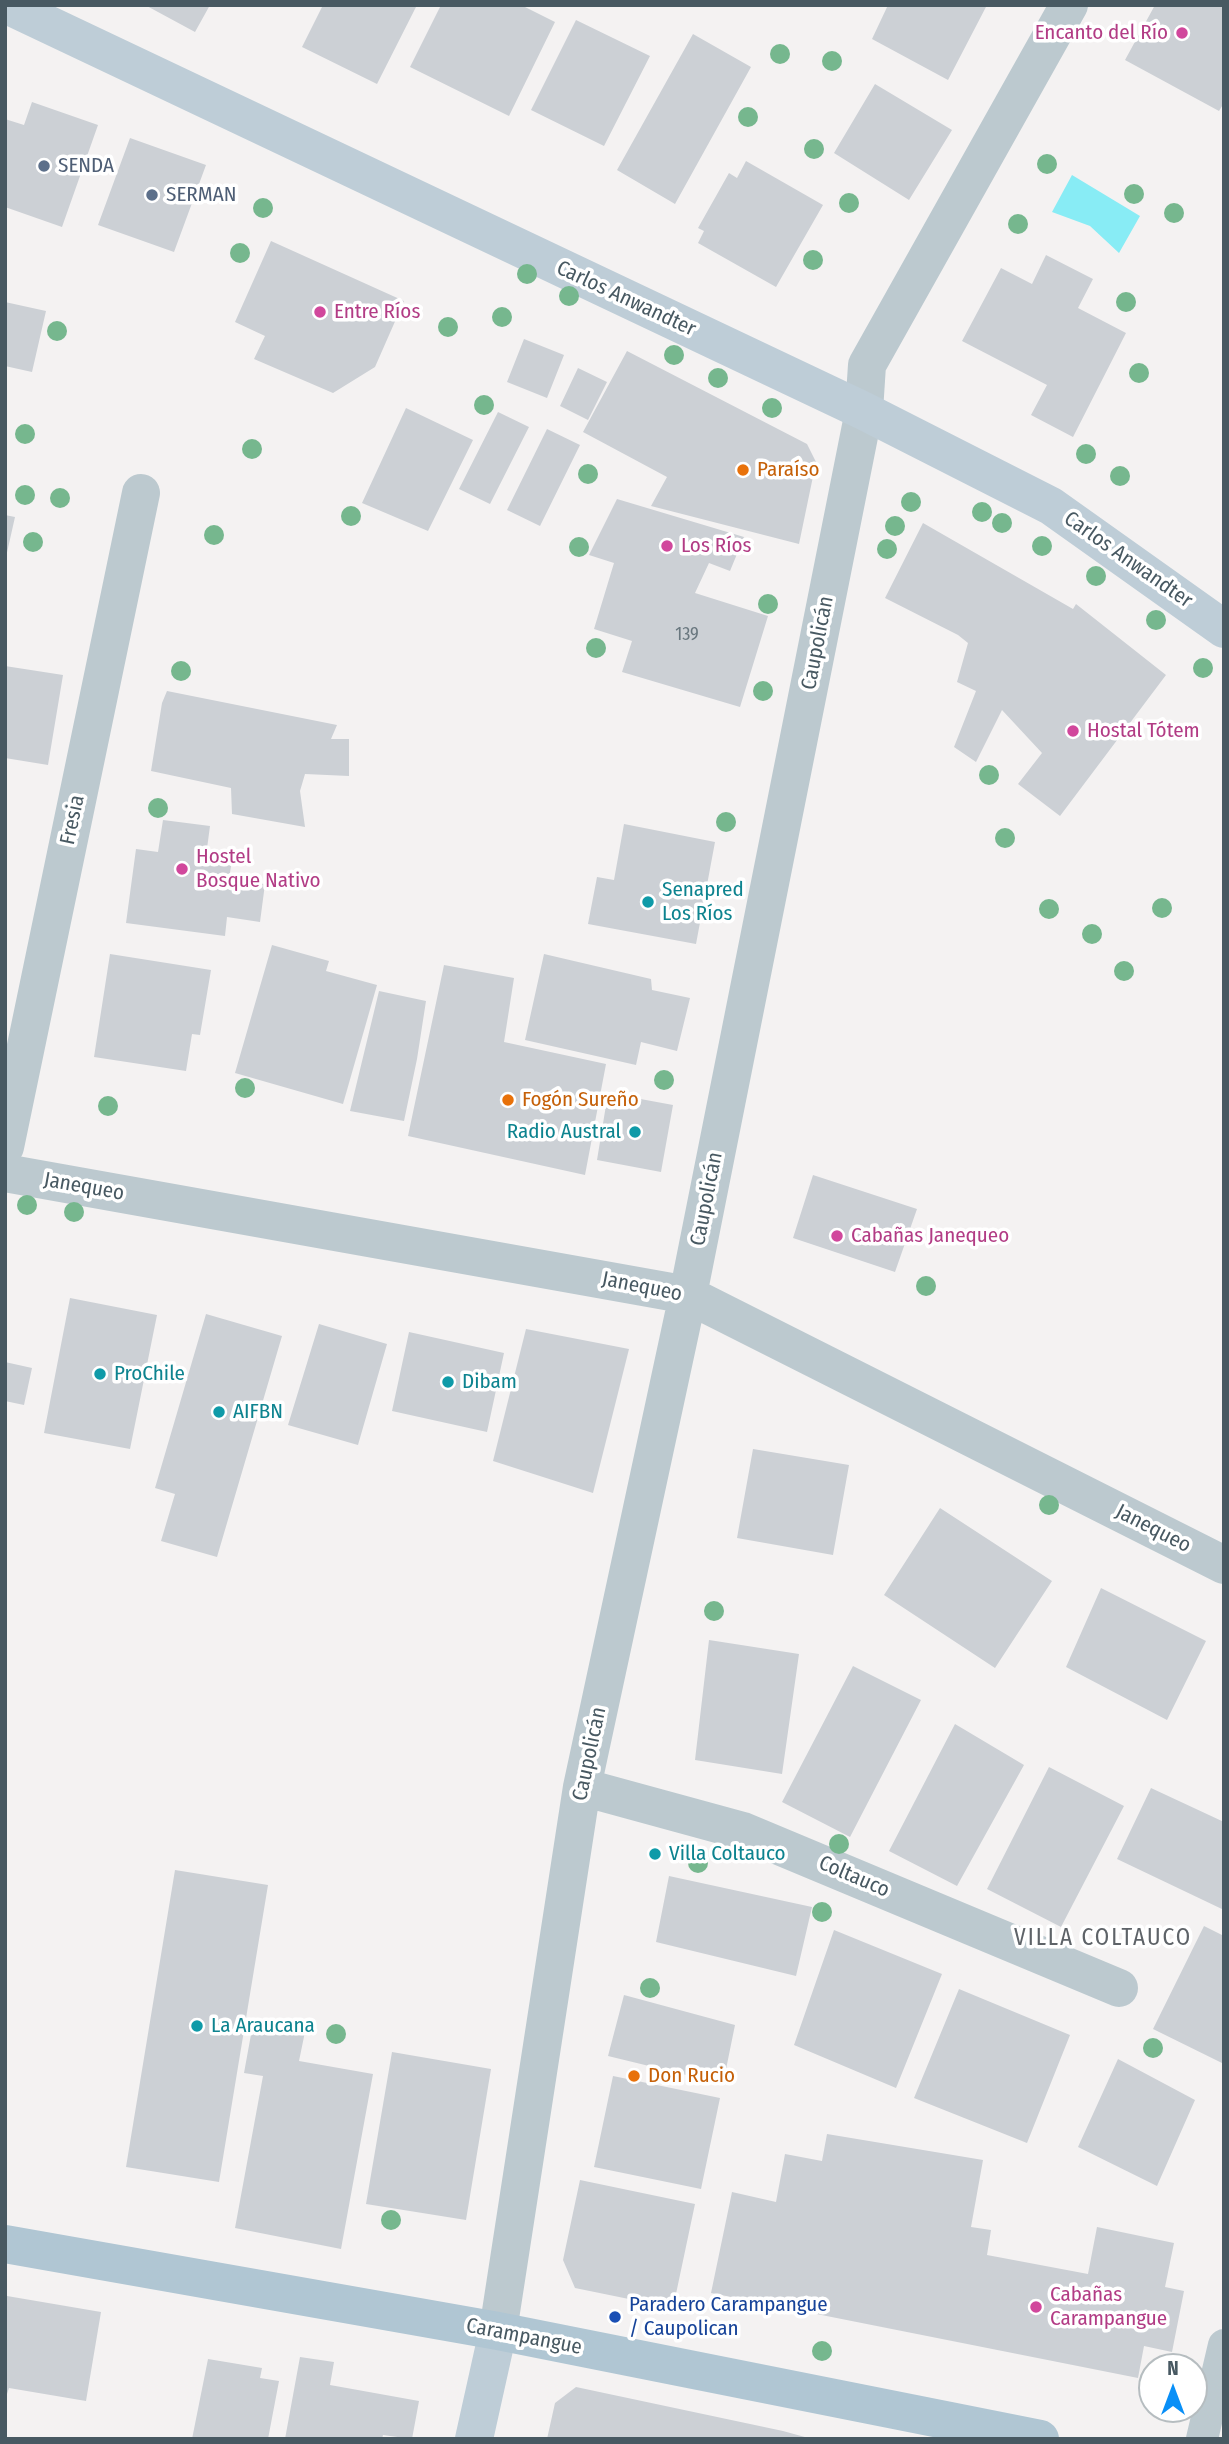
<!DOCTYPE html>
<html>
<head>
<meta charset="utf-8">
<style>
	body { margin:0 }
	#map { position:relative; width:1229px; height:2444px; overflow:hidden; background:#f4f2f2; font-family:"Fira Sans Condensed",sans-serif }
	canvas { display:block }
	.frame { position:absolute; inset:0; border:7px solid #485962; pointer-events:none }
	.north { position:absolute; left:1138px; top:2353px; width:70px; height:70px; box-sizing:border-box; background:#fff; border:2px solid #b6bdc0; border-radius:50%; rotate:0deg; font-size:19px; font-weight:700; line-height:28px; text-align:center; color:#485962 }
	.north::after { content:''; display:block; margin:auto; width:24px; height:32px; background:#098ff7; clip-path:polygon(50% 0,100% 100%,50% 72%,0 100%) }
</style>
</head>
<body>
<div id="map">
<canvas width="1229" height="2444"></canvas>
<div class="frame"></div>
<div class="north">N</div>
</div>
<script>
const ctx = document.querySelector('canvas').getContext('2d');
ctx.lineJoin = 'round';
function fillPath(path, color) { ctx.fillStyle = color; ctx.fill(path, 'evenodd'); }
function stroke(path, color, width, dash) { ctx.strokeStyle = color; ctx.lineWidth = width; ctx.lineCap = dash ? 'butt' : 'round'; ctx.setLineDash(dash || []); ctx.stroke(path); }
function write(font, color, halo, rows, align = 'center') {
  ctx.font = font + ' "Fira Sans Condensed",sans-serif'; ctx.lineWidth = 7; ctx.setLineDash([]); ctx.textBaseline = 'middle'; ctx.strokeStyle = halo; ctx.fillStyle = color; for (const [text, x, y, turn = 0] of rows) {
    ctx.save(); ctx.translate(x, y); ctx.rotate((+turn || 0) * Math.PI / 180); ctx.textAlign = isNaN(turn) ? turn : align; if (halo) ctx.strokeText(text, 0, 0); ctx.fillText(text, 0, 0); ctx.restore();
  }
}
const water = new Path2D(`
	M 1072,175 L 1140,216 L 1119,253 L 1090,226 L 1052,212 Z`);
const building = new Path2D(`
	M 145,5 L 210,5 L 195,32 Z
	M 323,5 L 417,5 L 377,84 L 302,47 Z
	M 441,5 L 521,5 L 555,22 L 509,116 L 410,67 Z
	M 888,5 L 987,5 L 948,80 L 872,39 Z
	M 1155,5 L 1224,5 L 1224,103 L 1219,111 L 1125,60 Z
	M 576,20 L 650,56 L 604,146 L 531,110 Z
	M 693,34 L 751,67 L 675,204 L 617,170 Z
	M 875,84 L 952,130 L 909,200 L 834,153 Z
	M 32,102 L 98,125 L 62,227 L 5,207 L 5,119 L 24,125 Z
	M 130,138 L 206,165 L 174,252 L 98,225 Z
	M 746,161 L 823,205 L 776,287 L 698,243 L 704,231 L 698,228 L 729,173 L 737,178 Z
	M 271,241 L 404,301 L 375,367 L 333,393 L 254,359 L 265,336 L 235,322 Z
	M 1046,255 L 1093,279 L 1078,308 L 1126,333 L 1073,437 L 1031,415 L 1047,385 L 962,341 L 1001,268 L 1032,284 Z
	M 5,302 L 46,311 L 32,372 L 5,366 Z
	M 524,339 L 564,355 L 547,398 L 507,382 Z
	M 627,351 L 807,444 L 816,462 L 799,544 L 651,506 L 667,477 L 583,432 Z
	M 578,368 L 607,382 L 588,420 L 560,406 Z
	M 406,408 L 473,440 L 428,531 L 362,503 Z
	M 498,412 L 529,427 L 490,504 L 459,489 Z
	M 547,429 L 580,445 L 540,526 L 507,510 Z
	M 617,499 L 744,537 L 730,571 L 709,563 L 695,593 L 768,616 L 740,707 L 622,672 L 632,641 L 594,629 L 614,563 L 589,555 Z
	M 5,515 L 15,517 L 6,557 L 5,557 Z
	M 923,523 L 1073,609 L 1076,604 L 1166,675 L 1060,816 L 1018,784 L 1042,753 L 1002,710 L 976,762 L 954,747 L 976,691 L 957,682 L 968,643 L 958,635 L 885,598 Z
	M 5,666 L 63,675 L 48,765 L 5,758 Z
	M 167,691 L 337,725 L 331,739 L 349,739 L 349,776 L 305,774 L 300,791 L 305,827 L 232,814 L 231,788 L 151,771 L 162,703 Z
	M 163,820 L 210,826 L 206,856 L 232,860 L 229,879 L 265,884 L 260,922 L 227,917 L 225,936 L 126,923 L 136,849 L 158,852 Z
	M 624,824 L 715,842 L 696,944 L 588,924 L 597,877 L 614,880 Z
	M 272,945 L 329,961 L 326,971 L 377,985 L 343,1104 L 235,1073 Z
	M 110,954 L 211,970 L 200,1035 L 192,1034 L 186,1071 L 94,1057 Z
	M 544,954 L 651,979 L 652,990 L 690,998 L 677,1051 L 641,1042 L 636,1065 L 525,1040 Z
	M 444,965 L 514,978 L 504,1042 L 606,1064 L 585,1175 L 408,1136 Z
	M 379,991 L 426,1001 L 417,1059 L 404,1121 L 350,1111 Z
	M 608,1093 L 673,1105 L 661,1172 L 597,1160 Z
	M 813,1175 L 917,1209 L 895,1272 L 793,1238 Z
	M 70,1298 L 157,1315 L 130,1449 L 44,1433 Z
	M 206,1314 L 282,1336 L 217,1557 L 161,1541 L 175,1494 L 155,1488 Z
	M 319,1324 L 387,1344 L 358,1445 L 288,1425 Z
	M 526,1329 L 629,1349 L 593,1493 L 493,1461 Z
	M 409,1332 L 504,1353 L 487,1432 L 392,1411 Z
	M 5,1362 L 32,1368 L 24,1405 L 5,1401 Z
	M 753,1449 L 849,1465 L 833,1555 L 737,1538 Z
	M 940,1508 L 1052,1581 L 995,1668 L 884,1595 Z
	M 1101,1588 L 1206,1641 L 1167,1720 L 1066,1667 Z
	M 709,1640 L 799,1654 L 782,1774 L 695,1760 Z
	M 853,1666 L 921,1700 L 850,1837 L 782,1802 Z
	M 955,1724 L 1024,1765 L 957,1886 L 889,1851 Z
	M 1049,1767 L 1124,1806 L 1061,1927 L 987,1889 Z
	M 1151,1788 L 1224,1822 L 1224,1910 L 1117,1859 Z
	M 175,1870 L 268,1885 L 219,2182 L 126,2167 Z
	M 669,1876 L 812,1907 L 796,1976 L 656,1942 Z
	M 1204,1926 L 1224,1936 L 1224,2064 L 1153,2029 Z
	M 834,1930 L 942,1974 L 896,2088 L 794,2045 Z
	M 959,1989 L 1070,2035 L 1027,2143 L 914,2098 Z
	M 624,1995 L 735,2025 L 723,2084 L 608,2056 Z
	M 254,2018 L 306,2027 L 299,2061 L 373,2074 L 341,2249 L 235,2228 L 263,2076 L 244,2073 Z
	M 392,2052 L 491,2069 L 466,2220 L 366,2204 Z
	M 1118,2059 L 1195,2100 L 1157,2186 L 1078,2147 Z
	M 613,2076 L 720,2098 L 701,2189 L 594,2167 Z
	M 827,2134 L 983,2160 L 971,2227 L 991,2230 L 987,2255 L 1088,2274 L 1097,2227 L 1174,2243 L 1165,2287 L 1184,2291 L 1172,2352 L 1144,2346 L 1138,2378 L 711,2293 L 732,2192 L 776,2202 L 785,2154 L 822,2161 Z
	M 580,2180 L 695,2204 L 673,2308 L 575,2288 L 563,2260 Z
	M 7,2296 L 101,2312 L 86,2401 L 9,2388 L 5,2400 L 5,2308 Z
	M 300,2357 L 334,2362 L 330,2385 L 419,2401 L 412,2439 L 383,2435 L 382,2439 L 285,2439 Z
	M 208,2359 L 262,2368 L 260,2378 L 279,2381 L 268,2439 L 192,2439 Z
	M 576,2387 L 783,2431 L 812,2439 L 547,2439 L 555,2403 Z`);
const lane = new Path2D(`
	M 1202,2439 L 1224,2345`);
const street = new Path2D(`
	M 5,1147 L 141,493
	M 5,1173 L 688,1295 L 1224,1565
	M 582,1787 L 743,1831 L 1119,1988
	M 498,2331 L 582,1787 L 688,1295 L 864,411 L 867,365 L 1069,5`);
const secondary = new Path2D(`
	M 7,5 L 864,411 L 1051,506 L 1224,629
	M 474,2439 L 498,2331`);
const primary = new Path2D(`
	M 5,2244 L 498,2331 L 1040,2439`);
const trees = [
	[780,54],
	[832,61],
	[748,117],
	[814,149],
	[1047,164],
	[1134,194],
	[849,203],
	[263,208],
	[1174,213],
	[1018,224],
	[240,253],
	[813,260],
	[527,274],
	[569,296],
	[1126,302],
	[502,317],
	[448,327],
	[57,331],
	[674,355],
	[1139,373],
	[718,378],
	[484,405],
	[772,408],
	[25,434],
	[252,449],
	[1086,454],
	[588,474],
	[1120,476],
	[25,495],
	[60,498],
	[911,502],
	[982,512],
	[351,516],
	[1002,523],
	[895,526],
	[214,535],
	[33,542],
	[1042,546],
	[579,547],
	[887,549],
	[1096,576],
	[768,604],
	[1156,620],
	[596,648],
	[1203,668],
	[181,671],
	[763,691],
	[989,775],
	[158,808],
	[726,822],
	[1005,838],
	[1162,908],
	[1049,909],
	[1092,934],
	[1124,971],
	[664,1080],
	[245,1088],
	[108,1106],
	[27,1205],
	[74,1212],
	[926,1286],
	[1049,1505],
	[714,1611],
	[839,1844],
	[698,1863],
	[822,1912],
	[650,1988],
	[336,2034],
	[1153,2048],
	[391,2220],
	[822,2351]
];
const markers = [
	[1182,33,7,"#d1479c"],
	[44,166,7,"#5c6f8a"],
	[152,195,7,"#5c6f8a"],
	[320,312,7,"#d1479c"],
	[743,470,7,"#e8710a"],
	[667,546,7,"#d1479c"],
	[1073,731,7,"#d1479c"],
	[182,869,7,"#d1479c"],
	[648,902,7,"#0f9aa8"],
	[508,1100,7,"#e8710a"],
	[635,1132,7,"#0f9aa8"],
	[837,1236,7,"#d1479c"],
	[100,1374,7,"#0f9aa8"],
	[448,1382,7,"#0f9aa8"],
	[219,1412,7,"#0f9aa8"],
	[655,1854,7,"#0f9aa8"],
	[197,2026,7,"#0f9aa8"],
	[634,2076,7,"#e8710a"],
	[1036,2307,7,"#d1479c"],
	[615,2317,7,"#1a4fb4"]
];
const numberNames = [
	["139",687,635]
];
const hotelNames = [
	["Encanto del Río",1168,33,"right"],
	["Entre Ríos",334,312],
	["Los Ríos",681,546],
	["Hostal Tótem",1087,731],
	["Hostel",196,857],
	["Bosque Nativo",196,881],
	["Cabañas Janequeo",851,1236],
	["Cabañas",1050,2295],
	["Carampangue",1050,2319]
];
const serviceNames = [
	["SENDA",58,166],
	["SERMAN",166,195]
];
const streetNames = [
	["Carlos Anwandter",626,299,25],
	["Carlos Anwandter",1128,560,35],
	["Caupolicán",818,643,-79],
	["Fresia",73,820,-78],
	["Janequeo",84,1187,10],
	["Caupolicán",707,1199,-79],
	["Janequeo",642,1287,11],
	["Janequeo",1153,1529,27],
	["Caupolicán",590,1754,-78],
	["Coltauco",854,1877,23],
	["Carampangue",524,2337,11]
];
const foodNames = [
	["Paraíso",757,470],
	["Fogón Sureño",522,1100],
	["Don Rucio",648,2076]
];
const cultureNames = [
	["Senapred",662,890],
	["Los Ríos",662,914],
	["Radio Austral",621,1132,"right"],
	["ProChile",114,1374],
	["Dibam",462,1382],
	["AIFBN",233,1412],
	["Villa Coltauco",669,1854],
	["La Araucana",211,2026]
];
const transitNames = [
	["Paradero Carampangue",629,2305],
	["/ Caupolican",629,2329]
];
const neighbourhoodNames = [
	["VILLA COLTAUCO",1103,1939]
];
fillPath(water, '#88ecf5');
fillPath(building, '#ccd0d5');
stroke(lane, '#bcc9cf', 32);
stroke(street, '#bcc9cf', 38);
stroke(secondary, '#becdd7', 38);
stroke(primary, '#b0c6d3', 38);
ctx.fillStyle = '#76b78e';
for (const [x, y] of trees) { ctx.beginPath(); ctx.arc(x, y, 10, 0, 2 * Math.PI); ctx.fill(); }
for (const [x, y, r, color] of markers) { const dot = new Path2D(); dot.arc(x, y, r, 0, 2 * Math.PI); ctx.fillStyle = color; ctx.fill(dot); stroke(dot, '#fff', 2.5); }
write('18px', '#69777f', null, numberNames);
write('21px', '#b23c85', '#fff', hotelNames, 'left');
write('21px', '#4e5e75', '#fff', serviceNames, 'left');
write('21px', '#485962', '#fff', streetNames);
write('21px', '#c56008', '#fff', foodNames, 'left');
write('21px', '#0d838f', '#fff', cultureNames, 'left');
write('21px', '#164399', '#fff', transitNames, 'left');
ctx.letterSpacing = '2px';
write('23px', '#5e6368', '#fff', neighbourhoodNames);
ctx.letterSpacing = '0px';
</script>
</body>
</html>
